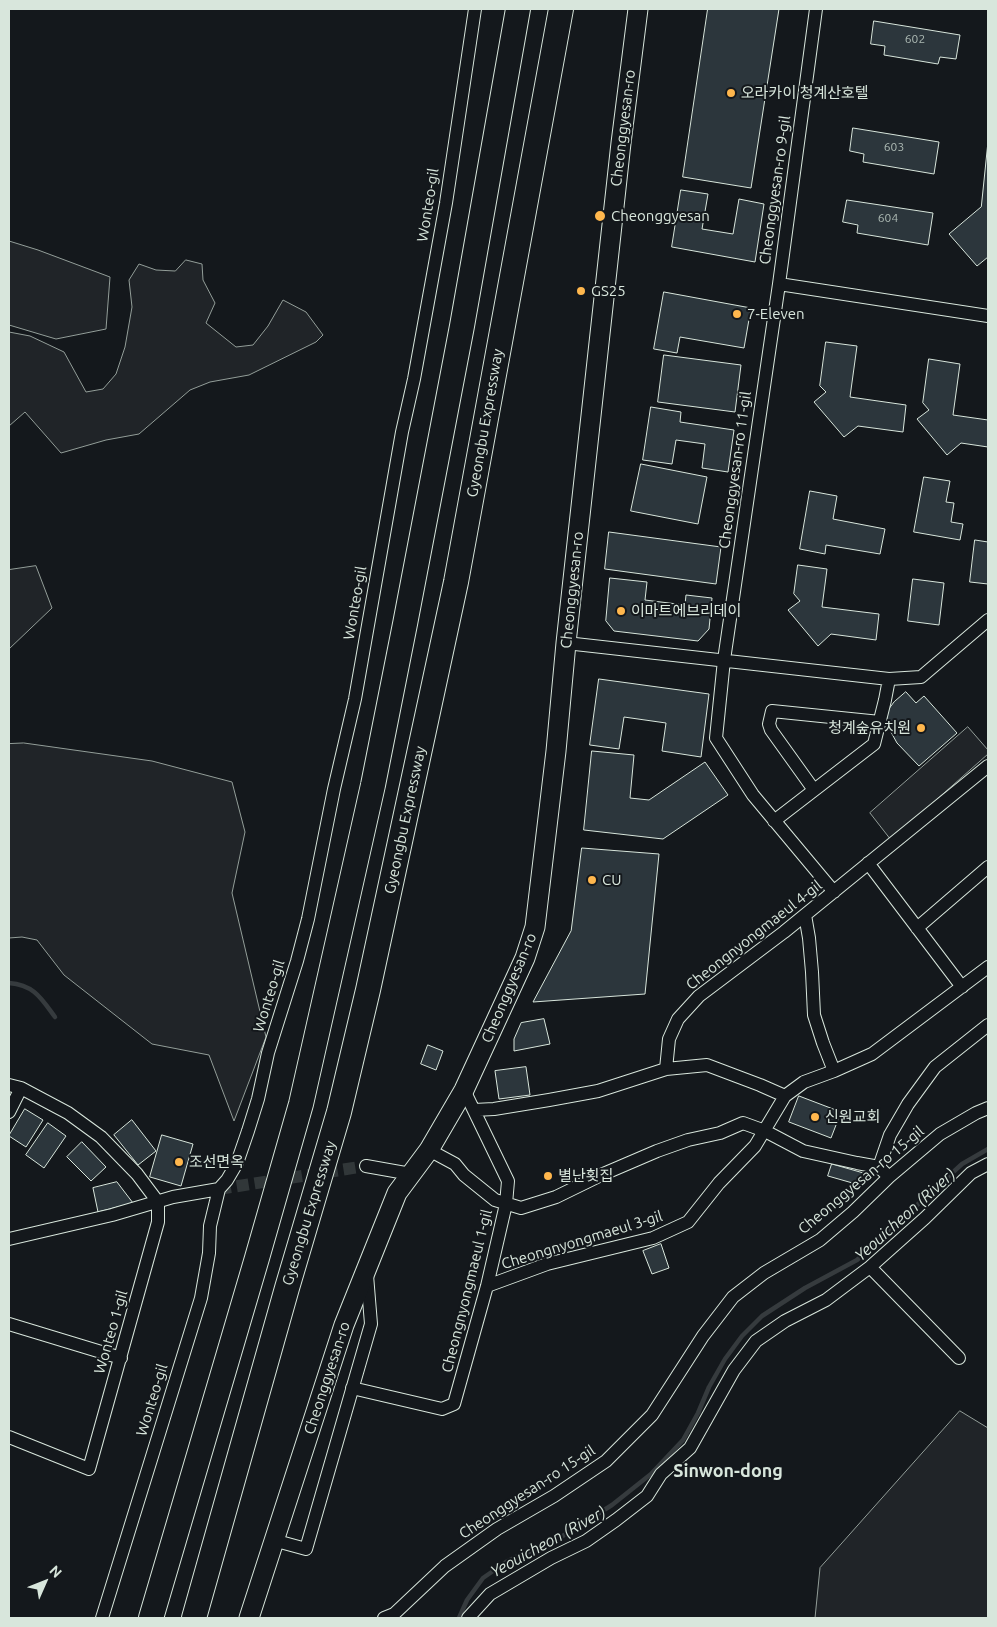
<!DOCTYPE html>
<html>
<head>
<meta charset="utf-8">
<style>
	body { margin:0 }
	#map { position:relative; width:997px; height:1627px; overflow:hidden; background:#14181c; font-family:Ubuntu,sans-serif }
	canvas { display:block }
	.frame { position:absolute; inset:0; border:10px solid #d8e6dc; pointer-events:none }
	.north { position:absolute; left:20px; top:1557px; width:50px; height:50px; -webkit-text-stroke:4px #14181c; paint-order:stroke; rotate:46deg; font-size:14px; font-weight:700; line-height:20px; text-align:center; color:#d8e6dc }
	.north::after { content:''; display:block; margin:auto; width:18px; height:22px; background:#d8e6dc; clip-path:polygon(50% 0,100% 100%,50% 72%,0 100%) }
</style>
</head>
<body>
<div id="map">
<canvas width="997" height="1627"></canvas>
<div class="frame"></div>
<div class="north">N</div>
</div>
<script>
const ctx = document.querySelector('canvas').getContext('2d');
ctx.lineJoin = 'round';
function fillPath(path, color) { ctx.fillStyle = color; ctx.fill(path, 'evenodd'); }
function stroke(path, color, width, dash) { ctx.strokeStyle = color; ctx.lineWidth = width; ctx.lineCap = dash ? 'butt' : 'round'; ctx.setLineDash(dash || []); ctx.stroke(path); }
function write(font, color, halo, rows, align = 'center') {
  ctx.font = font + ' Ubuntu,"Noto Sans KR",sans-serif'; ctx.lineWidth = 4; ctx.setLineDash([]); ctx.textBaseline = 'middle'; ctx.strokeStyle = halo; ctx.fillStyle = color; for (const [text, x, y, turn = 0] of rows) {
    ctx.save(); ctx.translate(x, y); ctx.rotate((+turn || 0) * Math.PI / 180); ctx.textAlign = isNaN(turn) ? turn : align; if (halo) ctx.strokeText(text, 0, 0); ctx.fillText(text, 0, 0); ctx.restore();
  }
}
const green = new Path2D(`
	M 9,241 L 38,250 L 110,277 L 106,329 L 56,339 L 9,325 Z
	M 186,260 L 202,264 L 203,280 L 215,303 L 206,323 L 236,347 L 253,345 L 268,326 L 283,300 L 306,312 L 323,335 L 316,342 L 249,375 L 210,382 L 190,390 L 139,434 L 106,440 L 61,453 L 25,412 L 9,426 L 9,332 L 30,336 L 64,352 L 86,392 L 103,389 L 116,374 L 125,347 L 132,307 L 129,280 L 139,264 L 156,270 L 175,271 Z
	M 36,566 L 52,608 L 9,649 L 9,570 Z
	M 968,727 L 988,750 L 988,754 L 891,840 L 870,813 Z
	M 24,743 L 152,761 L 232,782 L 245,832 L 232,893 L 266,1037 L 234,1121 L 209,1055 L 152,1044 L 64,975 L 37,940 L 22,937 L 9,938 L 9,744 Z
	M 960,1411 L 988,1428 L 988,1618 L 815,1618 L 820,1568 Z`);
const stream = new Path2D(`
	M 9,983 C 34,985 41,998 55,1017
	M 459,1618 L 467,1600 L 483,1578 L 506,1562 L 522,1554 L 542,1548 L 566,1534 L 612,1505 L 651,1474 L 683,1440 L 698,1413 L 709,1387 L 725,1359 L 742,1336 L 762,1316 L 805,1288 L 857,1260 L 962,1164 L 988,1149`);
const building = new Path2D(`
	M 708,9 L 779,9 L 751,188 L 683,177 Z
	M 874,21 L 960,35 L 956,59 L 940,57 L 938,64 L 884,55 L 885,46 L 871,44 Z
	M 853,128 L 939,142 L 934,174 L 863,162 L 864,154 L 850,151 Z
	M 988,142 L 988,257 L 977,266 L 949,234 L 981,207 Z
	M 681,190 L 708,194 L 702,229 L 733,234 L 739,199 L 764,204 L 755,262 L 672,247 Z
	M 847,200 L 933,213 L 928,245 L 857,233 L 858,225 L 843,222 Z
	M 664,292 L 751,308 L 744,348 L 680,337 L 677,353 L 654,349 Z
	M 826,342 L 857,346 L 850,397 L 906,405 L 903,432 L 858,426 L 844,437 L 814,402 L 826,392 L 820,386 Z
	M 664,355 L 741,365 L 735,412 L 658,402 Z
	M 929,359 L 960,364 L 953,415 L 988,420 L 988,447 L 961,443 L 947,455 L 917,419 L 929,410 L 923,403 Z
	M 651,407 L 681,412 L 680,422 L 734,430 L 728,472 L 702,468 L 705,444 L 676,440 L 672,464 L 643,460 Z
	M 641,464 L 707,477 L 698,524 L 631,511 Z
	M 924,477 L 950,481 L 946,502 L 954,503 L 951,522 L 963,524 L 960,540 L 914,532 Z
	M 810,491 L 837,496 L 833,519 L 885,529 L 880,554 L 826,545 L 825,554 L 800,549 Z
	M 609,532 L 721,547 L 716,584 L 605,569 Z
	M 975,540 L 988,542 L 988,584 L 970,582 Z
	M 798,565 L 827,569 L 822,607 L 879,614 L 876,640 L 831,634 L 818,646 L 788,610 L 800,601 L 794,594 Z
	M 610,578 L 647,582 L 645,600 L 685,605 L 686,595 L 712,598 L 709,629 L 698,641 L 614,631 L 606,621 Z
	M 913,579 L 944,583 L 939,625 L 908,621 Z
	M 599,679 L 709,694 L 701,757 L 662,751 L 666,723 L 624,717 L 619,749 L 590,745 Z
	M 906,692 L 916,703 L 924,696 L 957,733 L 919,766 L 897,743 L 886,723 L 888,710 L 894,702 Z
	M 592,751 L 634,755 L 630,798 L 649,800 L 705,762 L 728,795 L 663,839 L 584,830 Z
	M 582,848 L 659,854 L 645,994 L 533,1002 L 571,931 Z
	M 544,1019 L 550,1044 L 514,1051 L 514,1039 L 521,1023 Z
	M 428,1045 L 443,1051 L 436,1070 L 421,1064 Z
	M 526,1067 L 530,1095 L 499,1099 L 495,1071 Z
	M 799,1096 L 841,1112 L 831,1138 L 789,1122 Z
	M 25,1109 L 43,1120 L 26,1147 L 9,1136 Z
	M 132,1120 L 156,1151 L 138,1165 L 114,1135 Z
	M 48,1123 L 66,1136 L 44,1168 L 26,1155 Z
	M 162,1135 L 193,1144 L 181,1186 L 150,1177 Z
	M 82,1142 L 106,1167 L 91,1181 L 67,1157 Z
	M 832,1164 L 867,1174 L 863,1186 L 828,1176 Z
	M 117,1182 L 133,1203 L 98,1212 L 93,1188 Z
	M 661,1244 L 669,1268 L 652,1274 L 643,1251 Z`);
const streetTunnel = new Path2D(`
	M 219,1189 L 366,1166`);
const street = new Path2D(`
	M 816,9 L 779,284 L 724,660 L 716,738 L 753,795 L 834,892
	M 779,284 L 988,316
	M 566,643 L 889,679 L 921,677 L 988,620
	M 814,790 L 771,730 L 769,724 L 772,711 L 880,722
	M 774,821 L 874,744 L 885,700 L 889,679
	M 868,863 L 962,987
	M 805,915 L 809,938 L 812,972 L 814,1015 L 823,1043 L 834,1071
	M 917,928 L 988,867
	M 666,1069 L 669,1039 L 678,1019 L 699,996 L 784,932 L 988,766
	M 9,1085 L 21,1088 L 68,1113 L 101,1137 L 137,1174 L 158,1202 L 158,1222 L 89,1469 L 9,1437
	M 474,1110 L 494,1109 L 549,1100 L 598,1091 L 666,1069 L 707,1065 L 760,1085 L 785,1096
	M 9,1112 L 21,1088
	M 429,1150 L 455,1164 L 464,1175 L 495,1200 L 521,1208 L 556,1197 L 601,1175 L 657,1151 L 688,1140 L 720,1133 L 743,1123 L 765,1131 L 803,1151 L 857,1163 L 879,1167 L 889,1177
	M 366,1166 L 411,1174
	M 879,1167 L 890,1135 L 908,1104 L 935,1067 L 988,1025
	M 9,1239 L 112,1215 L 173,1197 L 219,1189
	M 870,1267 L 959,1358
	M 487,1286 L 547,1264 L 653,1238 L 688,1222 L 719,1183 L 755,1146 L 785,1096 L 804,1082 L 834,1071 L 872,1054 L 988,967
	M 9,1324 L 121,1358
	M 352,1388 L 442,1409 L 454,1404 L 487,1286 L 506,1204 L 508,1181 L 464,1090
	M 273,1540 L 306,1549 L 371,1324 L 367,1275
	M 102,1618 L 201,1298 L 209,1253 L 210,1226 L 219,1189 L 227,1180 L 237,1163 L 248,1131 L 258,1099 L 268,1053 L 297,961 L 308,919 L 334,789 L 355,699 L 402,432 L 414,379 L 446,203 L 475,9
	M 384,1618 L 394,1614 L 445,1566 L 497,1529 L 554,1496 L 606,1461 L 652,1415 L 703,1336 L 733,1297 L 764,1273 L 820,1240 L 853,1212 L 889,1177 L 940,1134 L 976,1113 L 988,1108
	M 468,1618 L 490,1594 L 551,1558 L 586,1541 L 616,1520 L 647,1496 L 661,1474 L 690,1448 L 734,1370 L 756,1341 L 785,1321 L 826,1300 L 870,1267 L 925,1218 L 971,1173 L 988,1164`);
const secondary = new Path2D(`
	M 249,1618 L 344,1325 L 397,1193 L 429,1150 L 464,1090 L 525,958 L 535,927 L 556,751 L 566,643 L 621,143 L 638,9`);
const highway = new Path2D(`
	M 151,1618 L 257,1258 L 301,1104 L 339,936 L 373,785 L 405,624 L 462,326 L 518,9
	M 194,1618 L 287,1288 L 339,1112 L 368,990 L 456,582 L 561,9`);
const markers = [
	[731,93,5,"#ffb74d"],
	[600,216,6,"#ffb74d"],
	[581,291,5,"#ffb74d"],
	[737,314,5,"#ffb74d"],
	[621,611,5,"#ffb74d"],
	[921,728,5,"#ffb74d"],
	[592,880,5,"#ffb74d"],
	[815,1117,5,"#ffb74d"],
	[179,1162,5,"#ffb74d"],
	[548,1176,5,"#ffb74d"]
];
const numberNames = [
	["602",915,39],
	["603",894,147],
	["604",888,218]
];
const poiNames = [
	["오라카이 청계산호텔",741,93],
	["Cheonggyesan",611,216],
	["GS25",591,291],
	["7-Eleven",747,314],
	["이마트에브리데이",631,611],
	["청계숲유치원",911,728,"right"],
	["CU",602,880],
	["신원교회",825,1117],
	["조선면옥",189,1162],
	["별난횟집",558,1176]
];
const streetNames = [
	["Cheonggyesan-ro",623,128,-83],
	["Cheonggyesan-ro 9-gil",775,190,-82],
	["Wonteo-gil",428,205,-81],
	["Gyeongbu Expressway",485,423,-80],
	["Cheonggyesan-ro 11-gil",735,470,-82],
	["Cheonggyesan-ro",572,590,-84],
	["Wonteo-gil",355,603,-80],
	["Gyeongbu Expressway",405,820,-78],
	["Cheongnyongmaeul 4-gil",754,935,-38],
	["Cheonggyesan-ro",509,988,-67],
	["Wonteo-gil",269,996,-73],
	["Cheonggyesan-ro 15-gil",861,1180,-40],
	["Gyeongbu Expressway",309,1213,-73],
	["Cheongnyongmaeul 3-gil",582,1240,-17],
	["Cheongnyongmaeul 1-gil",467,1291,-76],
	["Wonteo 1-gil",111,1332,-74],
	["Cheonggyesan-ro",327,1378,-72],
	["Wonteo-gil",152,1400,-73],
	["Cheonggyesan-ro 15-gil",527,1492,-33]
];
const waterNames = [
	["Yeouicheon (River)",905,1215,-42],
	["Yeouicheon (River)",548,1542,-29]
];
const quarterNames = [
	["Sinwon-dong",728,1471]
];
fillPath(green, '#202428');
stroke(green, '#939e99', 1);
stroke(stream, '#363b3e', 4.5);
fillPath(building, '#2c363c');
stroke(building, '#d8e6dc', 1);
stroke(streetTunnel, '#313739', 12, [12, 6]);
stroke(street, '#d8e6dc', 14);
stroke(secondary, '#d8e6dc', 21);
stroke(highway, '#d8e6dc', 26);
stroke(street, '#14181c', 12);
stroke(secondary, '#14181c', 19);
stroke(highway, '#14181c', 24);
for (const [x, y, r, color] of markers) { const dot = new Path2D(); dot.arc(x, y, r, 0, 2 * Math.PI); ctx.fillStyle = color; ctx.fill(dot); stroke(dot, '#14181c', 2); }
write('12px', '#adbab4', null, numberNames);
write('15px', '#d8e6dc', '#14181c', poiNames, 'left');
write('15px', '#d8e6dc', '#14181c', streetNames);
write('italic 16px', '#d8e6dc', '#14181c', waterNames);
write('bold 18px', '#d8e6dc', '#14181c', quarterNames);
</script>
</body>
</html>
